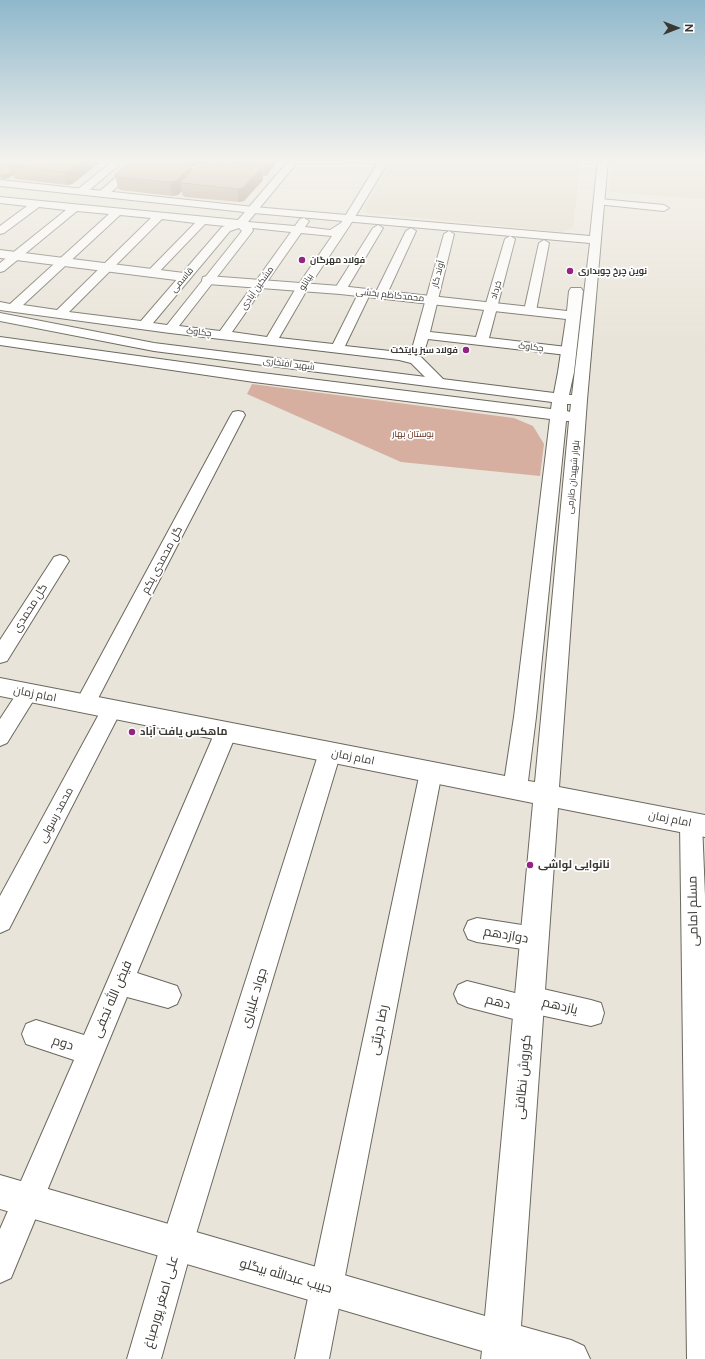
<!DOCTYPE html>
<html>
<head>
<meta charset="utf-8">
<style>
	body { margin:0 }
	#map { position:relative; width:705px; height:1359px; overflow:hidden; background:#e9e4d9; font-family:"Public Sans",sans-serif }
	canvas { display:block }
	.north { position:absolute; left:657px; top:8px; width:40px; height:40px; -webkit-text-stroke:3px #fff; paint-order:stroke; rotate:90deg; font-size:11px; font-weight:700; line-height:16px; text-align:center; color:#393833 }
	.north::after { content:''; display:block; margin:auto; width:14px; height:18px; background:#393833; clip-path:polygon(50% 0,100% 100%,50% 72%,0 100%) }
</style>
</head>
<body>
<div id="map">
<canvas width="705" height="1359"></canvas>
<div class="north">N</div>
</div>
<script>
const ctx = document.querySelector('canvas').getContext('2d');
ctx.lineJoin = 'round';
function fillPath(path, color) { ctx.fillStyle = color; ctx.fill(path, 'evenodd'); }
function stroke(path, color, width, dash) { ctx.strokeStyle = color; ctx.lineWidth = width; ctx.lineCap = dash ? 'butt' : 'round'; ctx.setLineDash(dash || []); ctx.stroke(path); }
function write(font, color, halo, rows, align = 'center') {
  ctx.font = font + ' "Public Sans",Cairo,sans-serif'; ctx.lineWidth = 3.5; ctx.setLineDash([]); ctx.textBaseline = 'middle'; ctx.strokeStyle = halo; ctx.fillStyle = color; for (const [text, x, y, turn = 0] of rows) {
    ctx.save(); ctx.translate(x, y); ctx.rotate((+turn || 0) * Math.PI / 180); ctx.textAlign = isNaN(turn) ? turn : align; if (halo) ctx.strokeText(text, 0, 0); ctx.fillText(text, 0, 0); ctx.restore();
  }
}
const built = new Path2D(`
	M 393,159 L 581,160 L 573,227 L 563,232 L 368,213 L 364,208 Z
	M 612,159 L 680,159 L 705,161 L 705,199 L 609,192 Z`);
const green = new Path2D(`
	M 252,384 L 514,418 L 533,426 L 544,444 L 540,476 L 401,462 L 247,394 Z`);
const street = new Path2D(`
	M 115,159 L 126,159 L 86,193 L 78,193 L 77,191 L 78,189 Z
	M 137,159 L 148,159 L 108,195 L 100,195 L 99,193 L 100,191 Z
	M 290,159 L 300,159 L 248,222 L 295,226 L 300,219 L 304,218 L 309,221 L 305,227 L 330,230 L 341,223 L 377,164 L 351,162 L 346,159 L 390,159 L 350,225 L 308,288 L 279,338 L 333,344 L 359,292 L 361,289 L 369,289 L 371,292 L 345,346 L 399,352 L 421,357 L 444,380 L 446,383 L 444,386 L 439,387 L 434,386 L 411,363 L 399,360 L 170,333 L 0,310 L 0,302 L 10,304 L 109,214 L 77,211 L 4,271 L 0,272 L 0,263 L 66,210 L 39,207 L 4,233 L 0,234 L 0,226 L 27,206 L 0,203 L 0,197 L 238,220 ZM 120,215 L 151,218 L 57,310 L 23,305 ZM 162,219 L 195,223 L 148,271 L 146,273 L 148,275 L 156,275 L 205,224 L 225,226 L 222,227 L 141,321 L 69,312 ZM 239,228 L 242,231 L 167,325 L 153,323 L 230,231 ZM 252,228 L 291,232 L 220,331 L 179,326 L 252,232 L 253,230 ZM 301,233 L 332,236 L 296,288 L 267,337 L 232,332 Z
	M 600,199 L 664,205 L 669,208 L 664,211 L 596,204 L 595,202 Z
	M 378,225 L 383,228 L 346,290 L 344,293 L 336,293 L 334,290 L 373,228 Z
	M 411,228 L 416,231 L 387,294 L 385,297 L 377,297 L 375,294 L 406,231 Z
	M 449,231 L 454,234 L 430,332 L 476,337 L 505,239 L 510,236 L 515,239 L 489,338 L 567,347 L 572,348 L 574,351 L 572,354 L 567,355 L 428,339 L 424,352 L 414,352 L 412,349 L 444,234 Z
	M 544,240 L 549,243 L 536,311 L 534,314 L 526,314 L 524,311 L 539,243 Z
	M 238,411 L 243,412 L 245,415 L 92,710 L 85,712 L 78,710 L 75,704 L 78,698 L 231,415 L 233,412 Z
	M 60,555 L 66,557 L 69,561 L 7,661 L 0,663 L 0,640 L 54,557 Z
	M 28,685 L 35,687 L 38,693 L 7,743 L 0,746 L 0,719 L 21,687 Z
	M 112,701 L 119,703 L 122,709 L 9,929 L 0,933 L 0,896 L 105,703 Z
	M 226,723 L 233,726 L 237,732 L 137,973 L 177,986 L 181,995 L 177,1004 L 168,1008 L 127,997 L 11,1278 L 0,1283 L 0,1229 L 74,1060 L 26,1044 L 22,1034 L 26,1024 L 36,1020 L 84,1035 L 215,732 L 219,726 Z
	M 330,743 L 338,746 L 341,752 L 193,1244 L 161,1359 L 127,1359 L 161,1244 L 319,752 L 322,746 Z
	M 431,763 L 439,765 L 442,772 L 329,1359 L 295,1359 L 420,772 L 423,765 Z
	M 691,813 L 699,816 L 702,823 L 705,896 L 705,1359 L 687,1359 L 680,823 L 683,816 Z
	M 477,918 L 535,927 L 544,930 L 548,939 L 544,948 L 535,951 L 477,942 L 468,939 L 464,930 L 468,921 Z
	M 467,981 L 519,994 L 521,990 L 530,986 L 591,1000 L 601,1003 L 604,1013 L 601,1023 L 591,1026 L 540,1015 L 538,1019 L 529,1023 L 467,1007 L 458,1003 L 454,994 L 458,985 Z`);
const secondary = new Path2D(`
	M 598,159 L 608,159 L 587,400 L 559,787 L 705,815 L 705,837 L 558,808 L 521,1326 L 571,1340 L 584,1346 L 590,1359 L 481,1359 L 482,1351 L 0,1209 L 0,1175 L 485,1316 L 533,803 L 0,696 L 0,678 L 505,776 L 514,717 L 550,419 L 254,382 L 0,345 L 0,337 L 254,372 L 551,409 L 552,402 L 154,351 L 0,321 L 0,313 L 154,343 L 554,393 L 558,372 L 566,319 L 340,294 L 208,284 L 203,283 L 202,280 L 203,277 L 208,276 L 340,286 L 567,311 L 569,291 L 571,288 L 581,288 L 583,291 L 574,372 L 569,395 L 572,395 L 590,243 L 254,213 L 0,186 L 0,180 L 254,207 L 590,236 ZM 567,404 L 571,404 L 570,412 L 567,411 ZM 566,421 L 569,421 L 535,782 L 528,781 L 536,717 Z
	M 0,250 L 184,273 L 189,274 L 190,277 L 189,280 L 184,281 L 0,258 Z`);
const wall = new Path2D(`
	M 0,159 L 103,160 L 97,161 L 98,164 L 72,184 L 67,185 L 15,179 L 13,175 L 9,178 L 3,179 L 0,178 Z
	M 134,159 L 280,159 L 266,176 L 263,176 L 263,180 L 244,201 L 239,202 L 185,197 L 182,195 L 182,191 L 178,195 L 172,196 L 120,190 L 118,188 L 115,175 ZM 211,161 L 212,165 L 192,170 L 192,167 L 198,165 L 207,165 Z`);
const shadedWall = new Path2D(`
	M 85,159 L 105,159 L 103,160 L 97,161 L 98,164 L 72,184 L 67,185 L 64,172 Z
	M 183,159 L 197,159 L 198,165 L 192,167 L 194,179 L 180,182 L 182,191 L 178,195 L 172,196 L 170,182 L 181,162 L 183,160 Z
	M 207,159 L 211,159 L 211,161 L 207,165 Z
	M 268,159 L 280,159 L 266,176 L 265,163 Z
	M 262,167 L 263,180 L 244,201 L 239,202 L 237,189 Z
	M 12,172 L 13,175 L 9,178 L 3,179 L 2,175 Z`);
const building = new Path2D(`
	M 0,159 L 19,159 L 10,165 L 12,172 L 8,174 L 2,175 L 0,175 Z
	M 19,159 L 85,159 L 69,171 L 64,172 L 11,166 L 10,165 Z
	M 134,159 L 182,159 L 183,160 L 181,162 L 184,164 L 192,166 L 176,181 L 170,182 L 118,177 L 115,175 Z
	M 220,159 L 268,159 L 265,163 L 222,160 Z
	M 221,162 L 260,165 L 262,167 L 243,188 L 237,189 L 183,183 L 180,182 L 196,167 L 207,166 Z`);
const markers = [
	[302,260,4,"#932484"],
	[570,271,4,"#932484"],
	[466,350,4,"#932484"],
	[132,732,4,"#932484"],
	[530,865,4,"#932484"]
];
const farPoinames = [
	["فولاد مهرگان",310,260],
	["نوین چرخ چوبداری",578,271],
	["فولاد سبز پایتخت",458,350,"right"]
];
const farStreetnames = [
	["آوند کار",438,274,-75],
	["قاسمی",182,280,-50],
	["بیانلو",306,282,-57],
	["مشکین آبادی",257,288,-55],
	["خرداد",496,290,-74],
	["محمدکاظم بخشی",390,295,6],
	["چکاوک",199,332,7],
	["چکاوک",531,347,7],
	["شهید افتخاری",289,364,7],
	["بلوار شهیدان طارمی",573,477,-85]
];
const farParknames = [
	["بوستان بهار",413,434]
];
const streetNames = [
	["گل محمدی یکم",162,560,-62],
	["گل محمدی",30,608,-58],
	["امام زمان",35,694,11],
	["امام زمان",353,757,11],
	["محمد رسولی",56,815,-62],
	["امام زمان",670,819,11]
];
const poiNames = [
	["ماهکس یافت آباد",140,732],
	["نانوایی لواشی",538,865]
];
const nearStreetnames = [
	["مسلم امامی",693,911,-91],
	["دوازدهم",506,935,10],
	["جواد علیاری",254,998,-73],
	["فیض الله نجفی",112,999,-67],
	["دهم",498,1002,14],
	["یازدهم",560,1006,13],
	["رضا جرئتی",379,1030,-79],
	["دوم",63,1043,17],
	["کوروش نظافتی",523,1077,-85],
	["حبیب عبدالله بیگلو",286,1276,16],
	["علی اصغر پورصباغ",161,1302,-74]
];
fillPath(built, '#dfd8c6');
fillPath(green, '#d6afa0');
stroke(street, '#6b685e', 2);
stroke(secondary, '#6b685e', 2);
fillPath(street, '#fff');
fillPath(secondary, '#fff');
fillPath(wall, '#a68e76');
fillPath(shadedWall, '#877460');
fillPath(building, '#c1a589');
stroke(building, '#877460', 1);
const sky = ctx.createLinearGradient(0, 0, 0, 349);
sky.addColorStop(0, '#8fb8cb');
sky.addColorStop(0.46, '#f5f3ee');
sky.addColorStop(1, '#f5f3ee00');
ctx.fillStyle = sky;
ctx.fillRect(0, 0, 705, 349);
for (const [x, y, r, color] of markers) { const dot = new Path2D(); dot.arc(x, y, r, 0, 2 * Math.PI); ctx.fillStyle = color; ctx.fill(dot); stroke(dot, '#fff', 1.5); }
write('bold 9px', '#393833', '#fff', farPoinames, 'left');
write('9px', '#393833', '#fff', farStreetnames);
write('9px', '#5f2d16', '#fff', farParknames);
write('11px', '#393833', '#fff', streetNames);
write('bold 11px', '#393833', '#fff', poiNames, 'left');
write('13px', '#393833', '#fff', nearStreetnames);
</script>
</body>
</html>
